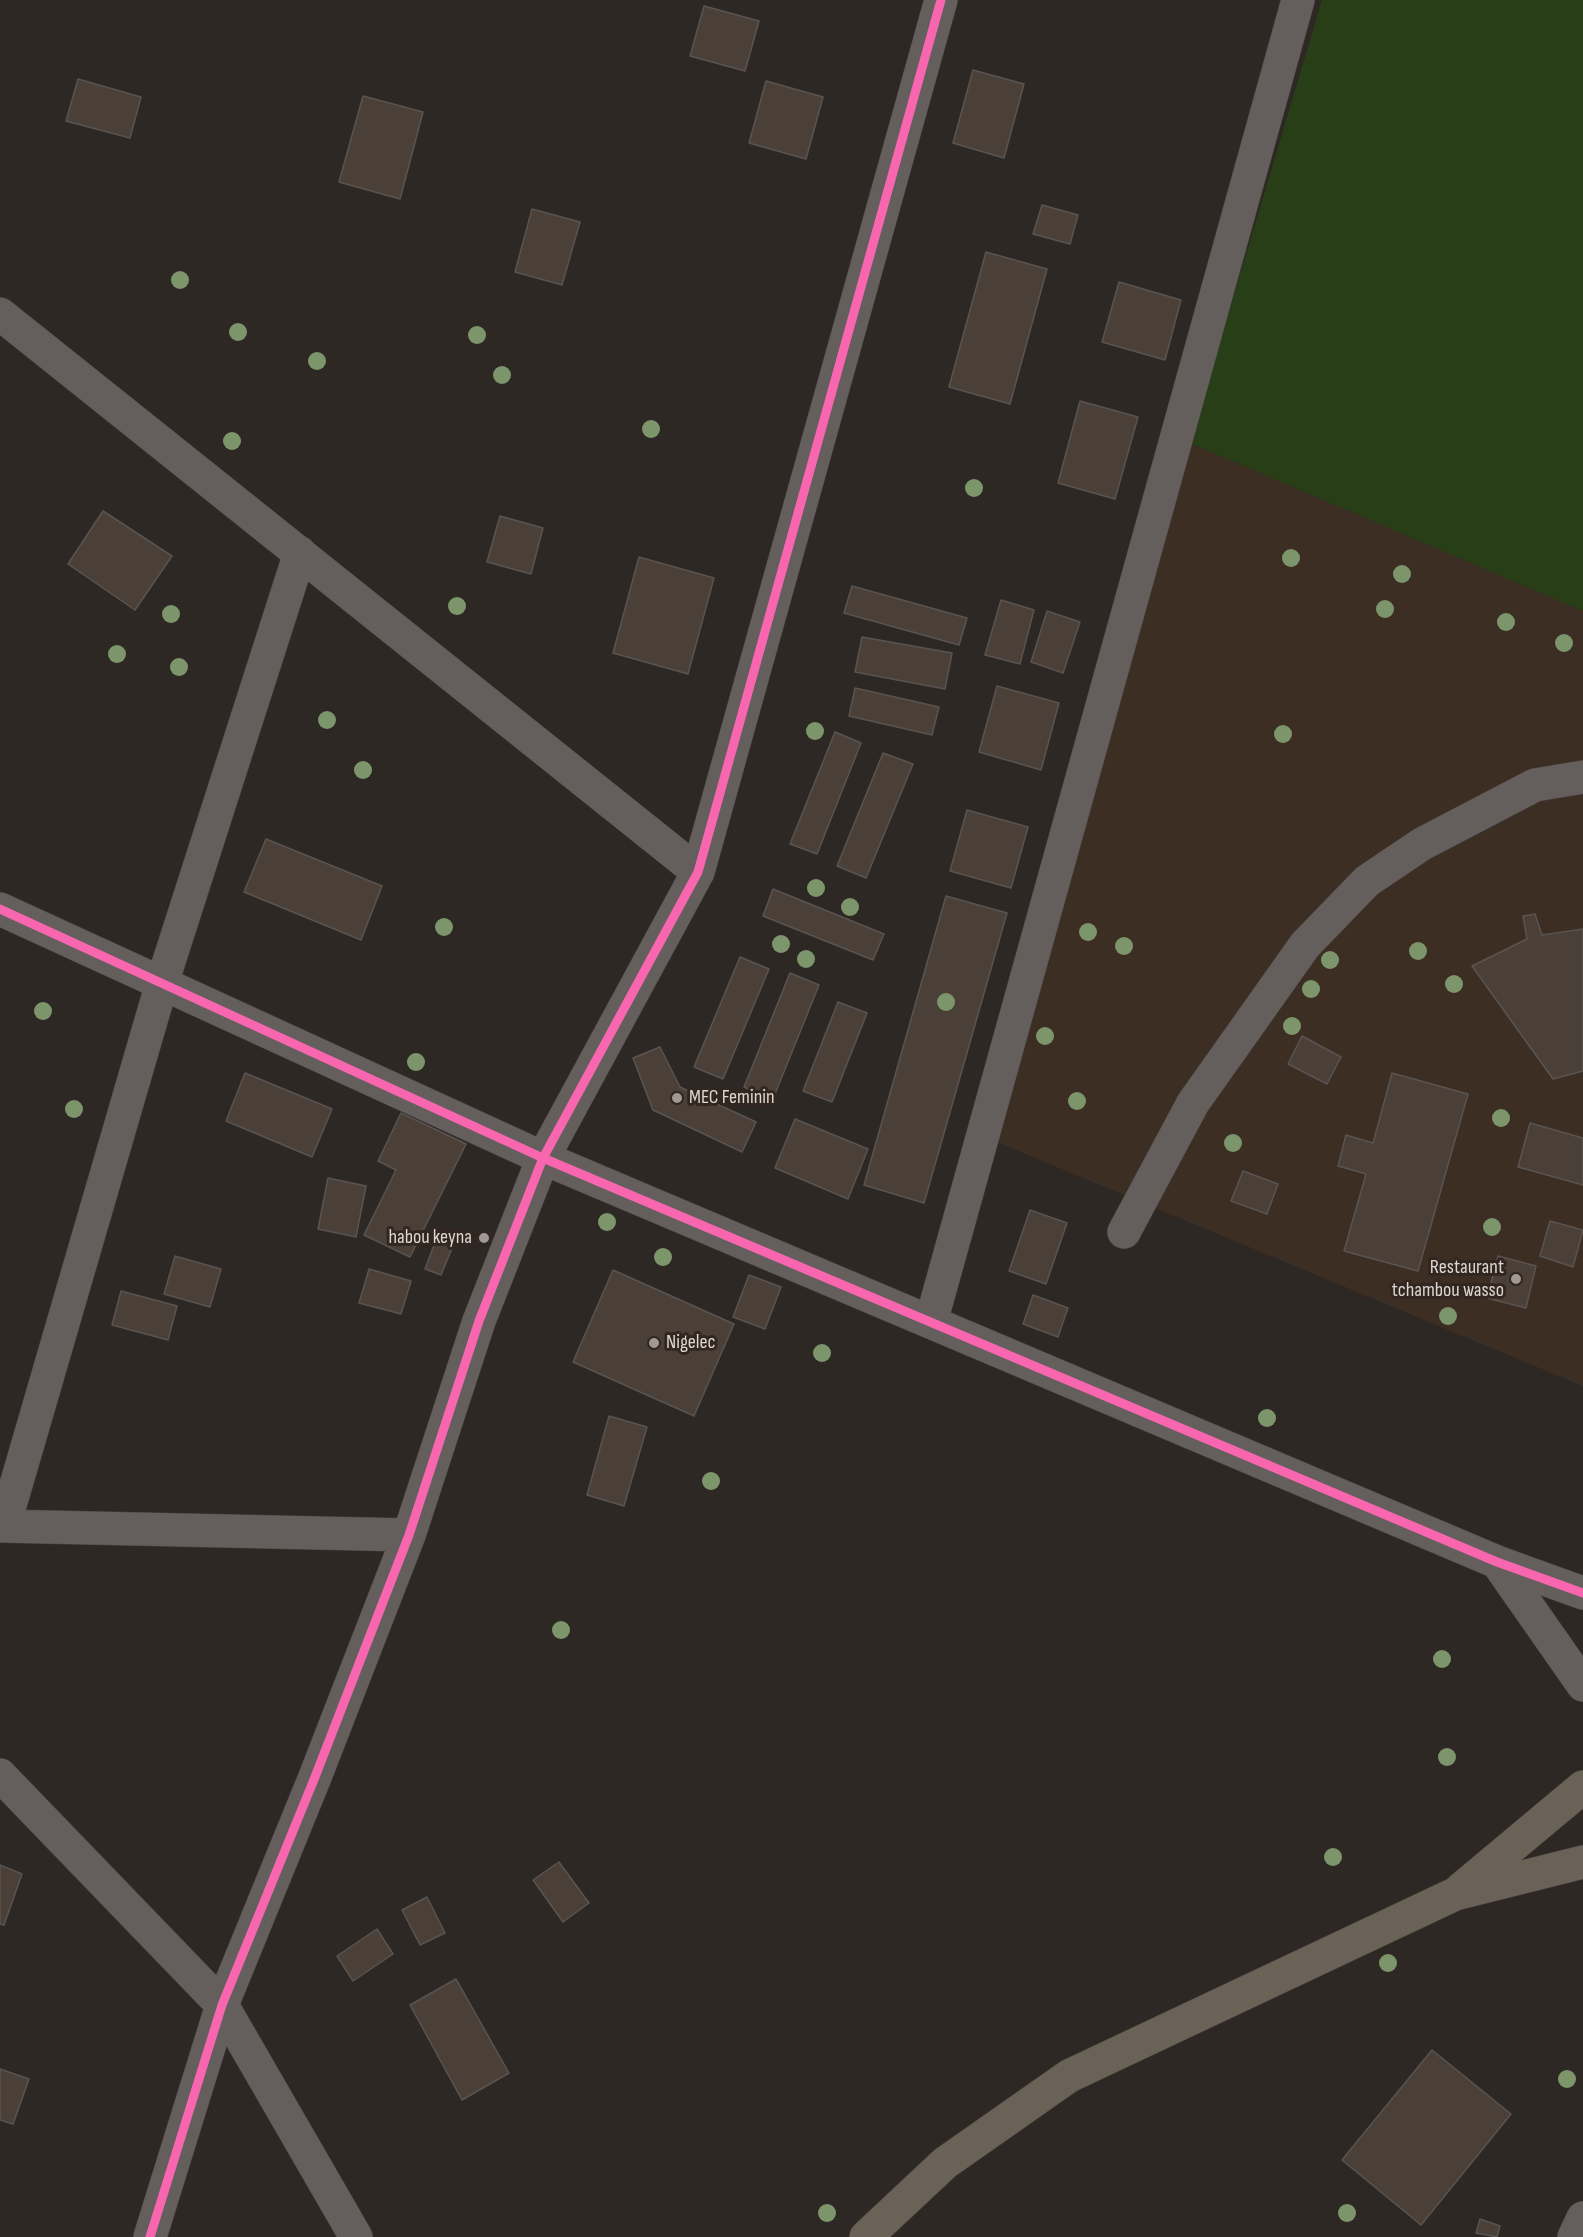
<!DOCTYPE html>
<html>
<head>
<meta charset="utf-8">
<style>
	body { margin:0 }
	canvas { display:block; background:#2e2824 }
</style>
</head>
<body>
<canvas width="1583" height="2237"></canvas>
<script>
const ctx = document.querySelector('canvas').getContext('2d');
ctx.lineJoin = 'round';
function fillPath(path, color) { ctx.fillStyle = color; ctx.fill(path, 'evenodd'); }
function stroke(path, color, width, dash) { ctx.strokeStyle = color; ctx.lineWidth = width; ctx.lineCap = dash ? 'butt' : 'round'; ctx.setLineDash(dash || []); ctx.stroke(path); }
function write(font, color, halo, rows, align = 'center') {
  ctx.font = font + ' "Sofia Sans Condensed",sans-serif'; ctx.lineWidth = 6; ctx.setLineDash([]); ctx.textBaseline = 'middle'; ctx.strokeStyle = halo; ctx.fillStyle = color; for (const [text, x, y, turn = 0] of rows) {
    ctx.save(); ctx.translate(x, y); ctx.rotate((+turn || 0) * Math.PI / 180); ctx.textAlign = isNaN(turn) ? turn : align; if (halo) ctx.strokeText(text, 0, 0); ctx.fillText(text, 0, 0); ctx.restore();
  }
}
const built = new Path2D(`
	M 1190,443 L 1583,611 L 1583,1386 L 997,1142 Z`);
const green = new Path2D(`
	M 1322,0 L 1583,0 L 1583,611 L 1190,443 Z`);
const building = new Path2D(`
	M 704,6 L 759,21 L 745,71 L 690,56 Z
	M 973,70 L 1024,84 L 1004,158 L 953,143 Z
	M 78,79 L 141,97 L 130,138 L 66,121 Z
	M 766,81 L 823,97 L 806,159 L 749,143 Z
	M 363,96 L 423,112 L 400,199 L 339,182 Z
	M 1042,205 L 1078,215 L 1070,244 L 1033,234 Z
	M 532,209 L 580,222 L 562,285 L 515,272 Z
	M 986,252 L 1047,269 L 1010,404 L 949,387 Z
	M 1119,282 L 1181,300 L 1165,360 L 1102,342 Z
	M 1080,401 L 1138,417 L 1115,499 L 1058,483 Z
	M 103,511 L 172,556 L 135,610 L 68,564 Z
	M 500,516 L 543,528 L 531,574 L 487,562 Z
	M 639,557 L 714,578 L 688,674 L 613,653 Z
	M 852,586 L 967,618 L 959,645 L 844,613 Z
	M 1001,600 L 1034,610 L 1020,664 L 985,655 Z
	M 1047,611 L 1080,622 L 1063,673 L 1031,662 Z
	M 862,637 L 952,653 L 945,689 L 855,672 Z
	M 997,686 L 1059,703 L 1041,770 L 979,752 Z
	M 855,688 L 939,707 L 932,735 L 849,716 Z
	M 835,732 L 861,743 L 817,854 L 790,844 Z
	M 883,753 L 913,764 L 866,878 L 837,866 Z
	M 967,810 L 1028,827 L 1011,888 L 950,871 Z
	M 266,839 L 382,886 L 361,940 L 244,892 Z
	M 773,889 L 884,934 L 873,960 L 763,916 Z
	M 946,896 L 1007,913 L 924,1203 L 864,1185 Z
	M 1535,914 L 1542,935 L 1583,929 L 1583,1071 L 1553,1079 L 1472,966 L 1527,939 L 1523,916 Z
	M 740,957 L 769,969 L 723,1079 L 694,1067 Z
	M 790,973 L 819,985 L 773,1099 L 744,1087 Z
	M 838,1002 L 867,1013 L 832,1102 L 803,1091 Z
	M 1302,1036 L 1341,1057 L 1327,1084 L 1288,1064 Z
	M 660,1047 L 680,1087 L 756,1122 L 742,1152 L 653,1110 L 633,1058 Z
	M 245,1073 L 332,1109 L 312,1157 L 226,1121 Z
	M 1392,1073 L 1468,1094 L 1418,1271 L 1344,1251 L 1366,1174 L 1338,1166 L 1346,1135 L 1373,1143 Z
	M 401,1113 L 466,1144 L 410,1257 L 364,1235 L 396,1170 L 378,1161 Z
	M 795,1119 L 868,1149 L 848,1199 L 775,1168 Z
	M 1530,1123 L 1583,1138 L 1583,1185 L 1518,1167 Z
	M 1243,1171 L 1278,1184 L 1267,1214 L 1231,1201 Z
	M 328,1178 L 366,1186 L 356,1237 L 318,1229 Z
	M 1030,1210 L 1067,1223 L 1046,1284 L 1009,1271 Z
	M 1550,1221 L 1583,1230 L 1573,1267 L 1540,1256 Z
	M 436,1240 L 453,1246 L 441,1275 L 425,1269 Z
	M 175,1256 L 221,1269 L 210,1307 L 164,1294 Z
	M 1498,1256 L 1536,1266 L 1526,1308 L 1487,1298 Z
	M 369,1269 L 411,1281 L 401,1314 L 359,1303 Z
	M 613,1270 L 734,1324 L 694,1416 L 573,1362 Z
	M 749,1275 L 781,1287 L 765,1329 L 733,1317 Z
	M 121,1291 L 177,1306 L 168,1340 L 112,1325 Z
	M 1033,1295 L 1068,1308 L 1058,1337 L 1023,1324 Z
	M 609,1416 L 647,1427 L 624,1506 L 587,1495 Z
	M 559,1862 L 589,1903 L 563,1922 L 533,1880 Z
	M 0,1865 L 22,1874 L 4,1925 L 0,1924 Z
	M 427,1897 L 445,1933 L 420,1945 L 402,1910 Z
	M 377,1929 L 393,1954 L 353,1981 L 337,1956 Z
	M 456,1979 L 509,2073 L 462,2100 L 410,2005 Z
	M 1432,2050 L 1511,2114 L 1421,2225 L 1342,2160 Z
	M 0,2069 L 29,2079 L 13,2124 L 0,2120 Z
	M 1480,2219 L 1500,2226 L 1497,2237 L 1476,2233 Z`);
const minor = new Path2D(`
	M 0,314 L 698,872
	M 0,909 L 543,1158 L 1497,1562 L 1583,1593
	M 1124,1232 L 1193,1103 L 1305,945 L 1367,881 L 1422,844 L 1535,785 L 1583,777
	M 931,1322 L 1298,0
	M 0,1526 L 409,1535
	M 4,1526 L 162,983 L 300,553
	M 1497,1562 L 1583,1685
	M 0,1775 L 222,2005 L 356,2237
	M 150,2237 L 222,2005 L 315,1777 L 409,1535 L 479,1321 L 543,1158 L 698,872 L 941,0
	M 1574,2237 L 1583,2218`);
const highway = new Path2D(`
	M 1461,1889 L 1583,1787
	M 866,2237 L 945,2163 L 1069,2076 L 1455,1894 L 1583,1862`);
const cycleway = new Path2D(`
	M 0,909 L 543,1158 L 1497,1562 L 1583,1593
	M 150,2237 L 222,2005 L 315,1777 L 409,1535 L 479,1321 L 543,1158 L 698,872 L 941,0`);
const trees = [
	[180,280],
	[238,332],
	[477,335],
	[317,361],
	[502,375],
	[651,429],
	[232,441],
	[974,488],
	[1291,558],
	[1402,574],
	[457,606],
	[1385,609],
	[171,614],
	[1506,622],
	[1564,643],
	[117,654],
	[179,667],
	[327,720],
	[815,731],
	[1283,734],
	[363,770],
	[816,888],
	[850,907],
	[444,927],
	[1088,932],
	[781,944],
	[1124,946],
	[1418,951],
	[806,959],
	[1330,960],
	[1454,984],
	[1311,989],
	[946,1002],
	[43,1011],
	[1292,1026],
	[1045,1036],
	[416,1062],
	[1077,1101],
	[74,1109],
	[1501,1118],
	[1233,1143],
	[607,1222],
	[1492,1227],
	[663,1257],
	[1448,1316],
	[822,1353],
	[1267,1418],
	[711,1481],
	[561,1630],
	[1442,1659],
	[1447,1757],
	[1333,1857],
	[1388,1963],
	[1567,2079],
	[827,2213],
	[1347,2213]
];
const markers = [
	[677,1098,6,"#a09994"],
	[484,1238,6,"#a09994"],
	[1516,1279,6,"#a09994"],
	[654,1343,6,"#a09994"]
];
const poiNames = [
	["MEC Feminin",689,1098],
	["habou keyna",472,1238,"right"],
	["Restaurant",1504,1268,"right"],
	["tchambou wasso",1504,1291,"right"],
	["Nigelec",666,1343]
];
fillPath(built, '#3d2e24');
fillPath(green, '#273e17');
fillPath(building, '#4b4038');
stroke(building, '#595451', 1.5);
stroke(minor, '#4a4441', 34);
stroke(highway, '#4a4441', 34);
stroke(minor, '#645f5c', 33);
stroke(highway, '#6a6256', 33);
stroke(cycleway, '#f766af', 9);
ctx.fillStyle = '#7d956b';
for (const [x, y] of trees) { ctx.beginPath(); ctx.arc(x, y, 9, 0, 2 * Math.PI); ctx.fill(); }
for (const [x, y, r, color] of markers) { const dot = new Path2D(); dot.arc(x, y, r, 0, 2 * Math.PI); ctx.fillStyle = color; ctx.fill(dot); stroke(dot, '#322720', 2); }
write('20px', '#ddd6d1', '#322720', poiNames, 'left');
</script>
</body>
</html>
